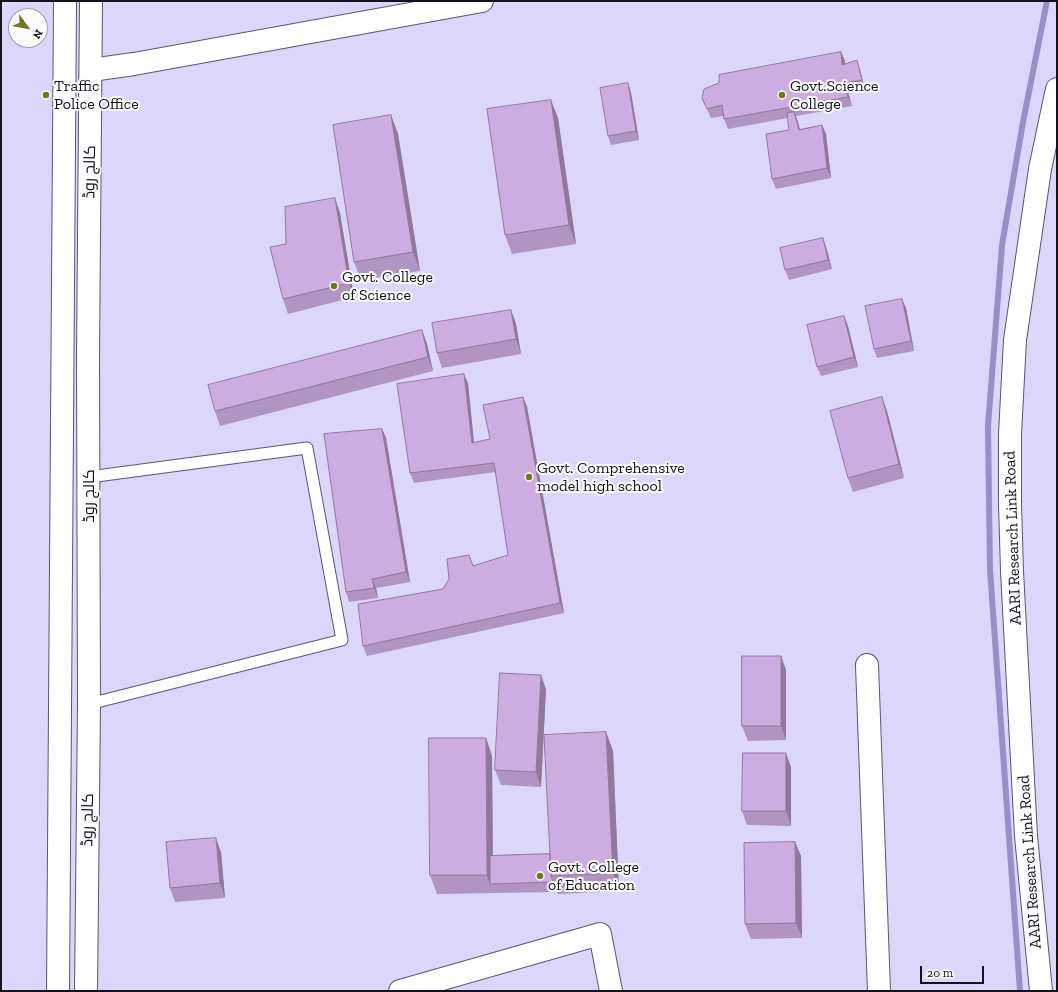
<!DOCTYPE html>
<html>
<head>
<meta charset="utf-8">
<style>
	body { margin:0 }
	#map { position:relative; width:1058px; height:992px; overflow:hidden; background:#dcd6fb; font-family:"Zilla Slab",serif }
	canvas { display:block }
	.frame { position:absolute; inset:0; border:2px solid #15121f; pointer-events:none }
	.north { position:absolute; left:8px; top:8px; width:40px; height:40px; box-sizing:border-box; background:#fcfcfc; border:1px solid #a09ea4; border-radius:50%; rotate:122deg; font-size:11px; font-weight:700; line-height:16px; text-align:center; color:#15121f }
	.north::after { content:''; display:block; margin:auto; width:14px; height:18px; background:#71761f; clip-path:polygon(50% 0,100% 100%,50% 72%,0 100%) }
	.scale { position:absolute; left:920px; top:966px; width:64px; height:18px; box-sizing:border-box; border:2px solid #15121f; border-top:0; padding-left:5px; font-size:12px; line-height:14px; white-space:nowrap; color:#15121f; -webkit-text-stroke:3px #fcfcfc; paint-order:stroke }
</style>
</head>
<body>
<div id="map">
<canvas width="1058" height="992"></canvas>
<div class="frame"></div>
<div class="north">N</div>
<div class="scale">20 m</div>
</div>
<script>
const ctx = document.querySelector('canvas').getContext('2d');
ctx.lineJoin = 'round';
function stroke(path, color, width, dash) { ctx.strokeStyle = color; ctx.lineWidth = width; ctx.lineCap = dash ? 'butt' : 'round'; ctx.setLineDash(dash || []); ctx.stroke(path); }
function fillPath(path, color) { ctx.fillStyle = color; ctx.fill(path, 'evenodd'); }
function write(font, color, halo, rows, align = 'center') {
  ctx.font = font + ' "Zilla Slab",Cairo,serif'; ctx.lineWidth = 4; ctx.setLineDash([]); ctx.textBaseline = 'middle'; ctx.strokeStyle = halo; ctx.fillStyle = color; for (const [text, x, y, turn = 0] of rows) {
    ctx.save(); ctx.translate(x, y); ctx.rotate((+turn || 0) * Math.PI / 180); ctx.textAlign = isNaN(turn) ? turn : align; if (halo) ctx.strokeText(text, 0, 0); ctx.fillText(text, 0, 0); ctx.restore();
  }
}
const stream = new Path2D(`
	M 1020,991 L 990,570 L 988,426 L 1002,245 L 1023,122 L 1047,1`);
const lane = new Path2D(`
	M 89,704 L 342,640 L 307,448 L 89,477`);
const street = new Path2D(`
	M 91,70 L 134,64 L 482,1
	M 867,665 L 879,991
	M 400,991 L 600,934 L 611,991`);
const secondary = new Path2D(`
	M 58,991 L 65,1
	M 86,991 L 89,704 L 88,355 L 91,1
	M 1041,991 L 1026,836 L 1012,571 L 1010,504 L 1010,434 L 1015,340 L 1040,169 L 1057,89`);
const wall = new Path2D(`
	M 841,52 L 845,61 L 845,64 L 860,70 L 865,90 L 848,92 L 852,106 L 796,116 L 800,129 L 822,125 L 826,134 L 831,178 L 776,189 L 772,179 L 789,130 L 788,118 L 728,129 L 724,119 L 724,116 L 711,118 L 702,98 Z
	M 628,83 L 631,93 L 639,140 L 611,145 L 608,136 Z
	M 391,115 L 398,134 L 420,271 L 361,280 L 354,262 Z
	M 558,118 L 576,244 L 512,254 L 505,235 Z
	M 335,198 L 340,213 L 354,297 L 288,314 L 283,299 L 286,244 Z
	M 823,238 L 826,247 L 832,269 L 789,280 L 785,270 Z
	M 906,308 L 914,351 L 877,358 L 874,349 Z
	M 511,310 L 516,324 L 521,354 L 442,368 L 437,353 Z
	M 844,316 L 848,326 L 858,367 L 821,376 L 817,367 Z
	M 422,330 L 427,344 L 433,371 L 220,426 L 215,411 Z
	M 468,383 L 474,443 L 490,439 L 523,397 L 527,407 L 564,613 L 367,656 L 363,646 L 443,589 L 473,566 L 508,555 L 496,472 L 414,483 L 410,473 Z
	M 887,411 L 904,478 L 853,492 L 848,478 Z
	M 382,429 L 386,438 L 410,582 L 376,588 L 378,598 L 349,602 L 346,592 Z
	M 781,656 L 786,670 L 786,740 L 748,741 L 742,726 Z
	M 546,689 L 541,787 L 501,785 L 495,770 Z
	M 606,732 L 613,751 L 619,891 L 558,894 L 557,892 L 437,894 L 430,875 L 486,738 L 492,756 L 493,856 L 550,854 Z
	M 791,767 L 791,826 L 747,825 L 742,811 Z
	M 795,842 L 801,856 L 802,938 L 751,939 L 745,924 Z
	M 221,852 L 225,898 L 175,902 L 170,888 Z`);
const shadedWall = new Path2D(`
	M 841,52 L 845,61 L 845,75 L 842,65 Z
	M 857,60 L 860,70 L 865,90 L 862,80 Z
	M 628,83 L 631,93 L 639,140 L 636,131 Z
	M 844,83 L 848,92 L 852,106 L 848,97 Z
	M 551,100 L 558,118 L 576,244 L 569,225 Z
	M 794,112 L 798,122 L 802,139 L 799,130 Z
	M 391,115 L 398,134 L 420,271 L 413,252 Z
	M 822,125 L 826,134 L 831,178 L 827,168 Z
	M 335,198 L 340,213 L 354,297 L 349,283 Z
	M 823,238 L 826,247 L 832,269 L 828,260 Z
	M 902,299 L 906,308 L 914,351 L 911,341 Z
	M 511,310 L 516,324 L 521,354 L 516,339 Z
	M 844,316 L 848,326 L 858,367 L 854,357 Z
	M 422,330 L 427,344 L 433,371 L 428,357 Z
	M 464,374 L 468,383 L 475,453 L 472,443 Z
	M 523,397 L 527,407 L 564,613 L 560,603 Z
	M 882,397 L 887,411 L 904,478 L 899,464 Z
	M 382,429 L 386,438 L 410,582 L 406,572 Z
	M 372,579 L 376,588 L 378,598 L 374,588 Z
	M 781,656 L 786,670 L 786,740 L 781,726 Z
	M 541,675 L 546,689 L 541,787 L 536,772 Z
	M 606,732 L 613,751 L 619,891 L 613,873 Z
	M 486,738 L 492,756 L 493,884 L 490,884 L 493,893 L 487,875 Z
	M 786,753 L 791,767 L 791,826 L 786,811 Z
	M 216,838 L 221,852 L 225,898 L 220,883 Z
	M 795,842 L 801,856 L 802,938 L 796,923 Z`);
const building = new Path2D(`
	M 841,52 L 842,65 L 857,60 L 862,80 L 844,83 L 848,97 L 724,119 L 722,105 L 707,109 L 702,98 L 704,89 L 719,83 L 719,75 Z
	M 628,83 L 636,131 L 608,136 L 600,88 Z
	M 551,100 L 569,225 L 505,235 L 487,109 Z
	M 794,112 L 799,130 L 822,125 L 827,168 L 772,179 L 766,134 L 789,130 L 787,113 Z
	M 391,115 L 413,252 L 354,262 L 333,125 Z
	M 335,198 L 349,283 L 283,299 L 270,247 L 286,244 L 285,207 Z
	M 823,238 L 828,260 L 785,270 L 780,248 Z
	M 902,299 L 911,341 L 874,349 L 865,306 Z
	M 511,310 L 516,339 L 437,353 L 432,323 Z
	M 844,316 L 854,357 L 817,367 L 807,325 Z
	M 422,330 L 428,357 L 215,411 L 208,385 Z
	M 464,374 L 472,443 L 490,439 L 483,405 L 523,397 L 560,603 L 363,646 L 358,604 L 443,589 L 449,579 L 447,559 L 469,555 L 473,566 L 508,555 L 494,463 L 410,473 L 397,384 Z
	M 882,397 L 899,464 L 848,478 L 830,411 Z
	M 382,429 L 406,572 L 372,579 L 374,588 L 346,592 L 324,434 Z
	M 742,656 L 781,656 L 781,726 L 742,726 Z
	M 500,673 L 541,675 L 536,772 L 495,770 Z
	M 606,732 L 613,873 L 551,876 L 544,735 Z
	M 429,738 L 486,738 L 487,875 L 430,875 Z
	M 743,753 L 786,753 L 786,811 L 742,811 Z
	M 216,838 L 220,883 L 170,888 L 166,842 Z
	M 795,842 L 796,923 L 745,924 L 744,843 Z
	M 550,854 L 551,876 L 553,882 L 490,884 L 490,856 Z`);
const markers = [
	[46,95,4,"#71761f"],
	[782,95,4,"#71761f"],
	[334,286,4,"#71761f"],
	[529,477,4,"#71761f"],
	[540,876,4,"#71761f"]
];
const poiNames = [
	["Traffic",54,86],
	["Police Office",54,104],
	["Govt.Science",790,86],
	["College",790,104],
	["Govt. College",342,277],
	["of Science",342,295],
	["Govt. Comprehensive",537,468],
	["model high school",537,486],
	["Govt. College",548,867],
	["of Education",548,885]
];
const streetNames = [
	["کالج روڈ",90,172,-89],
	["کالج روڈ",89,496,-90],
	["AARI Research Link Road",1013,538,-92],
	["کالج روڈ",88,820,-89],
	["AARI Research Link Road",1030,862,-94]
];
stroke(stream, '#998fc6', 6);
stroke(lane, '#5a5574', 13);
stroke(street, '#5a5574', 24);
stroke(secondary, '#5a5574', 24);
stroke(lane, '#fff', 11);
stroke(street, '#fff', 22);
stroke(secondary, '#fff', 22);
fillPath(wall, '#b094c1');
fillPath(shadedWall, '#90789d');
fillPath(building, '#cdace0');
stroke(building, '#90789d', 1);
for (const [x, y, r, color] of markers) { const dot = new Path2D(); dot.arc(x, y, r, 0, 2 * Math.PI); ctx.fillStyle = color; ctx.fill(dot); stroke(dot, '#fcfcfc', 1.5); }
write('16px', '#15121f', '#fcfcfc', poiNames, 'left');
write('16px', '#15121f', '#fcfcfc', streetNames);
</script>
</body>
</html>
